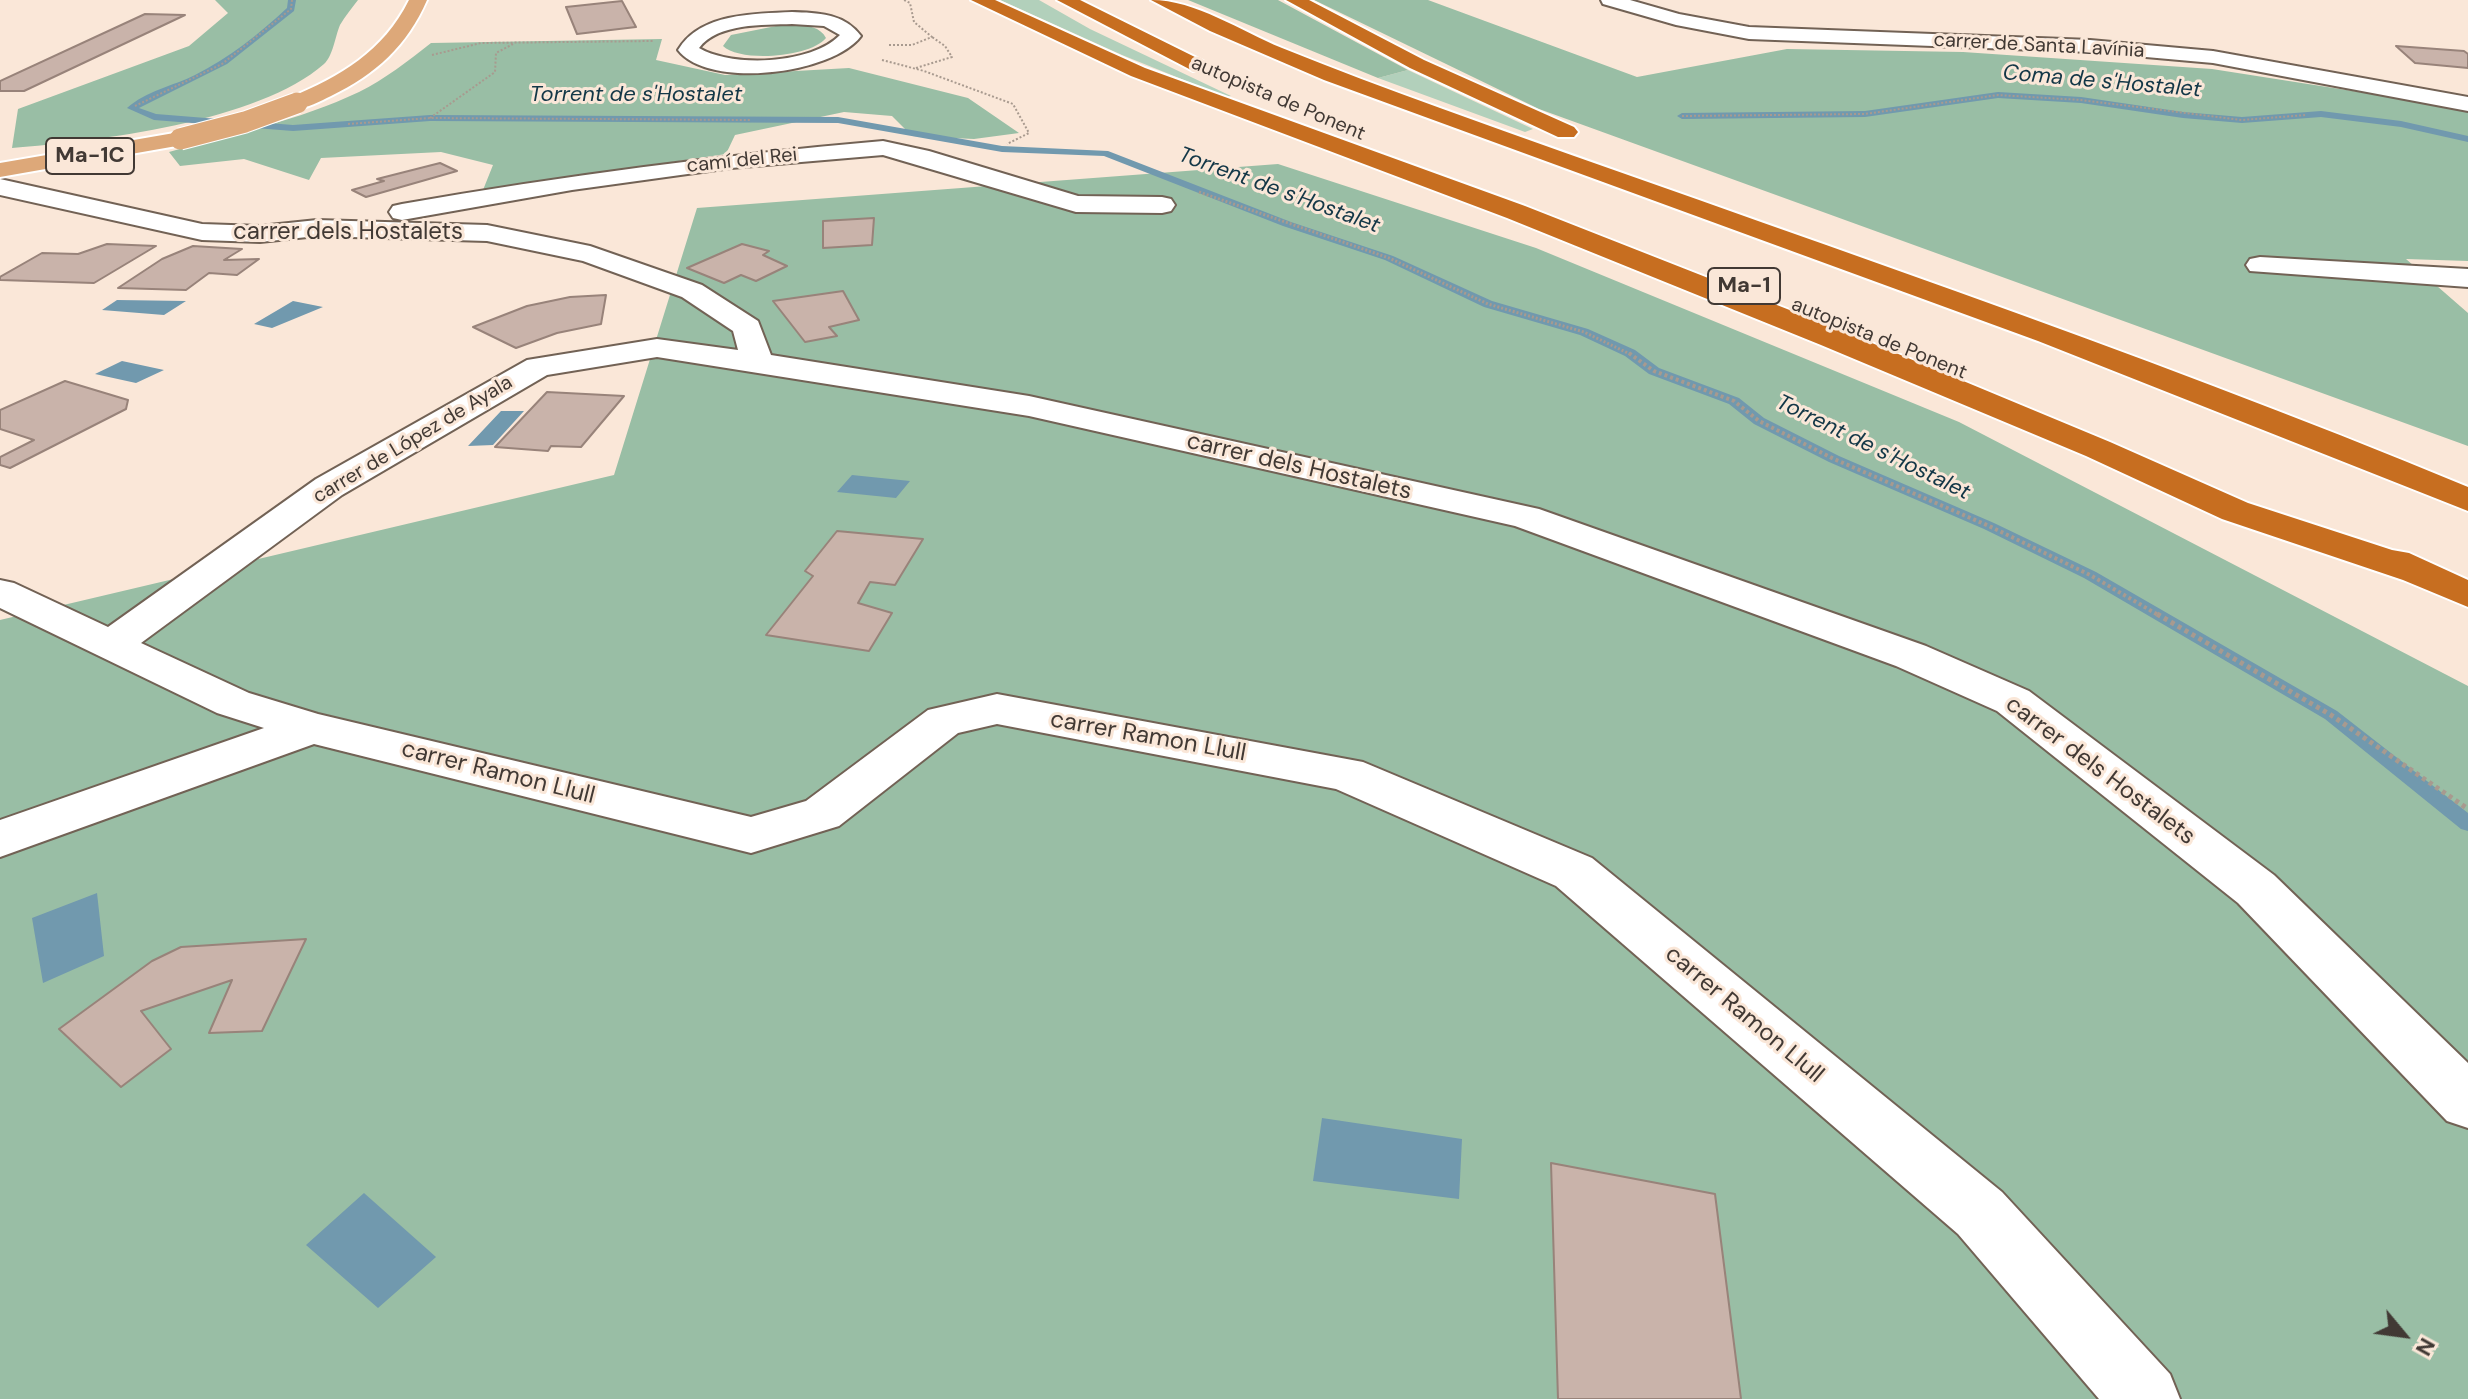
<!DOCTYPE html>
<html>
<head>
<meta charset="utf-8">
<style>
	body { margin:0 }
	#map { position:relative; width:2468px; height:1399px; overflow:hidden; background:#fae7d8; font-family:"DM Sans",sans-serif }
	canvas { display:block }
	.north { position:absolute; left:2364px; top:1295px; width:80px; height:80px; -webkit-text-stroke:6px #fae7d8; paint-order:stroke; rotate:119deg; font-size:22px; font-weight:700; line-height:32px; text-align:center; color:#413934 }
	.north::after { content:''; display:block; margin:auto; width:28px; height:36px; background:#413934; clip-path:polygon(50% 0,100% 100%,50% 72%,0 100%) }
</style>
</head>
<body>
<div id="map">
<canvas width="2468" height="1399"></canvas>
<div class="north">N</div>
</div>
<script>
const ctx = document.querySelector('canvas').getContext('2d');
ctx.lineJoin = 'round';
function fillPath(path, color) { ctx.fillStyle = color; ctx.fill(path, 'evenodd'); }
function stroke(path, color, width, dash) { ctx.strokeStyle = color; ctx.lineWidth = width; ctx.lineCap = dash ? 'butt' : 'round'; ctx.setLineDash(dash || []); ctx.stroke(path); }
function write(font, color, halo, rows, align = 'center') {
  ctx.font = font + ' "DM Sans",sans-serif'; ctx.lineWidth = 6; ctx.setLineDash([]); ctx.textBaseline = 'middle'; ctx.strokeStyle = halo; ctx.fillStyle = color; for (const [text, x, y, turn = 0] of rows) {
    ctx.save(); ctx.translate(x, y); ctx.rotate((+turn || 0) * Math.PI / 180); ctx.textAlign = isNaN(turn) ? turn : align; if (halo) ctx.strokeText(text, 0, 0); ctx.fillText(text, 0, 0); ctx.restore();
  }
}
const green = new Path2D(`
	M 1000,0 L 1039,0 L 1090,29 L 1231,96 L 1226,97 L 1122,55 Z
	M 1408,70 L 1533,129 L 1525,132 L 1378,78 Z`);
const forest = new Path2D(`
	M 215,0 L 358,0 C 352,8 345,16 340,25 C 335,37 333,56 324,64 C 258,122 98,141 12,148 L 18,109 L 189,46 L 228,13 Z
	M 1188,0 L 1278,0 L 1408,70 L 1378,78 Z
	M 1314,0 L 1428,0 L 1637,77 L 1787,49 L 1963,52 L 2212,69 L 2468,109 L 2468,261 L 2406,259 L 2468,313 L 2468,446 L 1539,109 Z
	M 776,26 C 792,25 818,22 826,38 C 811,57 741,63 723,46 L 731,35 Z
	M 662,39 L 656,60 L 725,75 L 849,68 L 968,98 L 1019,133 L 974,139 L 912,136 L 892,116 L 844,112 L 735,135 L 726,154 L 483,190 L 493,165 L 441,152 L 321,158 L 309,180 L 244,159 L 180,166 L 169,152 C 231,135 300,120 359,92 C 385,79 408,61 431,43 Z
	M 1278,164 L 1536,248 L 1959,422 L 2468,686 L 2468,1399 L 0,1399 L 0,620 L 614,475 L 697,208 Z`);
const water = new Path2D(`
	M 117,300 L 186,301 L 164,315 L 102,310 Z
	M 293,301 L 323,307 L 272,328 L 254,324 Z
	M 122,361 L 164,370 L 136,383 L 95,374 Z
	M 501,411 L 524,411 L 493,445 L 468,446 Z
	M 852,475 L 910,481 L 896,498 L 837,492 Z
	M 97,893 L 104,956 L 43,983 L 32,918 Z
	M 1322,1118 L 1462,1139 L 1459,1199 L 1313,1181 Z
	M 364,1193 L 436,1257 L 378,1308 L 306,1245 Z`);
const stream = new Path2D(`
	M 288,0 L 296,0 L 294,11 L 227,64 L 139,108 L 156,114 L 293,125 L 430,115 L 838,117 L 1002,146 L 1108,151 L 1291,222 L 1393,256 L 1492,301 L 1588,329 L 1635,350 L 1659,368 L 1739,398 L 1764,418 L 1839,456 L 1994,523 L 2096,572 L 2337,711 L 2468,813 L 2468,831 L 2461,829 L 2325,719 L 2084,578 L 1984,529 L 1829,462 L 1754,424 L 1729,404 L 1649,374 L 1625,356 L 1580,335 L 1484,307 L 1385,260 L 1283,226 L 1104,156 L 1002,152 L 838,123 L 430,121 L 293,131 L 154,120 L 127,108 C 146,91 173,86 195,75 C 229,58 259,34 287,8 Z
	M 1998,92 L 2081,97 L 2183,112 L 2242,117 L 2321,111 L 2401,121 L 2468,136 L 2468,142 L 2401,127 L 2321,117 L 2242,123 L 2183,118 L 2081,103 L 1998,98 L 1865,117 L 1682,119 L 1677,116 L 1682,113 L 1865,111 Z`);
const building = new Path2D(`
	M 622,1 L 636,27 L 577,34 L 566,7 Z
	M 145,14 L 185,15 L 24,91 L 0,91 L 0,81 Z
	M 2396,46 L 2464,51 L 2468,54 L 2468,68 L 2415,63 Z
	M 440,163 L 457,171 L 366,197 L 352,190 L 384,181 L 377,179 Z
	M 874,218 L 872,245 L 823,248 L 823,221 Z
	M 107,244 L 156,246 L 94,283 L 0,280 L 0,277 L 42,253 L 78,254 Z
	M 742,244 L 769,251 L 763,255 L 787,266 L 756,281 L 741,275 L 724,283 L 687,268 Z
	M 193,246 L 242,249 L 224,260 L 259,259 L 237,275 L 209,273 L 186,290 L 118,288 L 162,259 Z
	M 843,291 L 859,320 L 829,327 L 837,336 L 805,342 L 773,301 Z
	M 606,295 L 601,324 L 557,333 L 516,348 L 473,327 L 527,306 L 570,297 Z
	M 65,381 L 128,400 L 126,409 L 10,468 L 0,465 L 0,457 L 34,440 L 0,429 L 0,410 Z
	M 547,392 L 624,396 L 581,447 L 551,446 L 548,451 L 495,447 Z
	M 837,531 L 923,539 L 895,585 L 870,582 L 858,603 L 892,613 L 869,651 L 766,635 L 813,576 L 805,571 Z
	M 306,939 L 262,1031 L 209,1033 L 232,980 L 141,1011 L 171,1049 L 121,1087 L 59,1029 L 152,961 L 181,947 Z
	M 1551,1163 L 1715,1194 L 1741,1399 L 1558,1399 Z`);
const pathFar3 = new Path2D(`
	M 889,45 L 912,45 L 932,37 L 914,22 L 910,3 L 904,0
	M 432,55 L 481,43 L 653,41
	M 882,60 L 924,71 L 1013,104 L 1029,133 L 1007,144
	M 916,68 L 952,57 L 945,46 L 932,37
	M 135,106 L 222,64 L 291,9 L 292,0
	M 1682,116 L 1865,114 L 1998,95 L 2081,100 L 2242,120 L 2306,115
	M 430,118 L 495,72 L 496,53 L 513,44
	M 348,124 L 430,118 L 750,120`);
const pathFar2 = new Path2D(`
	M 1199,192 L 1389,258 L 1488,304 L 1584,332 L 1632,355`);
const pathFar1 = new Path2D(`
	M 1629,353 L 1654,371 L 1734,401 L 1759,421 L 1834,459 L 1989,526 L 2090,575 L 2160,616`);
const path = new Path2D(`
	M 2157,614 L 2331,715 L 2468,809`);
const street = new Path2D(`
	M 1601,0 L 1630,0 L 1679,14 L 1749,27 L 2090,40 L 2213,51 L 2468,97 L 2468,111 L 2213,63 L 2090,52 L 1749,39 L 1676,25 L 1603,4 Z
	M 792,12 C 818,13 844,13 861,36 C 833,74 709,90 678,50 C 700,13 753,14 792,12 ZM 792,24 L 824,26 L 840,35 C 812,64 733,68 699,48 C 718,23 763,25 792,24 Z
	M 883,141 L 929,151 L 1078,196 L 1162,197 L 1171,199 L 1175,205 L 1171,211 L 1162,213 L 1076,212 L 883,155 L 731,168 L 572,190 L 402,220 L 393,218 L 389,212 L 393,206 L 402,204 C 562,176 721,155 883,141 Z
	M 0,179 L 202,224 L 260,226 L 317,220 L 487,225 L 590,246 L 702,285 L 758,321 L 771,355 L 1029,396 L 1539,509 L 1926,646 L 2029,691 L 2274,875 L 2468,1063 L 2468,1128 L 2447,1121 L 2238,903 L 1997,711 L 1896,666 L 1515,526 L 1029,416 L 657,357 L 547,375 L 342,495 L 141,643 L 249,693 L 318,714 L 751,817 L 806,801 L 928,710 L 997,694 L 1363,762 L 1592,858 L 2002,1192 L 2170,1374 L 2180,1399 L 2099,1399 L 1958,1234 L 1556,886 L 1336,789 L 997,724 L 958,733 L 839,826 L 751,853 L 314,744 L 0,857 L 0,820 L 264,728 L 217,713 L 0,608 L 0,580 L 14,583 L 108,627 L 316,479 L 527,360 L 657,339 L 738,350 L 733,331 L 682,297 L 583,261 L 487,241 L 317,236 L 260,242 L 202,240 L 0,195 Z
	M 2260,257 L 2468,269 L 2468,287 L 2250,271 L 2246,265 L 2250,259 Z`);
const primary = new Path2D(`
	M 409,0 L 427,0 C 407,46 376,74 331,96 C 318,102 304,111 289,108 L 286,103 L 289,98 C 341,76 383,52 409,0 Z
	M 180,132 L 188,134 L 192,139 L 188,144 L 0,177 L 0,163 Z`);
const highway = new Path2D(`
	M 971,0 L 995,0 L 1145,68 L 1525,206 L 1843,331 L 2110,442 L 2248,503 L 2392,550 L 2409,553 L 2468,580 L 2468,607 L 2403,580 L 2222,519 L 2086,456 L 1821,345 L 1507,218 L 1131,76 Z
	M 1057,0 L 1080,0 L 1207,63 L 1210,67 L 1207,71 L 1193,71 Z
	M 1151,0 C 1196,0 1240,31 1282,48 C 1334,69 1387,89 1440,108 C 1784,232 2131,347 2468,487 L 2468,511 L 2038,341 L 1324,80 L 1210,31 Z
	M 1286,0 L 1309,0 L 1424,60 L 1574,127 L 1578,132 L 1574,137 L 1558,137 L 1410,68 Z`);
const primaryBridge = new Path2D(`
	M 180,139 L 245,122 L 297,103`);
const farStreetnames = [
	["carrer de Santa Lavínia",2039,46,3],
	["autopista de Ponent",1278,99,23],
	["camí del Rei",742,161,-6],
	["autopista de Ponent",1879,339,22],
	["carrer de López de Ayala",413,440,-31]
];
const farWaternames = [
	["Coma de s'Hostalet",2102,82,5],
	["Torrent de s'Hostalet",636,95],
	["Torrent de s'Hostalet",1279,191,20],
	["Torrent de s'Hostalet",1873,448,26]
];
const shields = [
	[90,156,88],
	[1744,286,72]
];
const shieldNames = [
	["Ma-1C",90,156],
	["Ma-1",1744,286]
];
const streetNames = [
	["carrer dels Hostalets",348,233],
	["carrer dels Hostalets",1299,467,13],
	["carrer Ramon Llull",1148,737,10],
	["carrer dels Hostalets",2100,771,37],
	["carrer Ramon Llull",498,773,14],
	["carrer Ramon Llull",1744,1015,40]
];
fillPath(green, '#b2d0bb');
fillPath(forest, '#99bea5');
fillPath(water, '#7199ae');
fillPath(stream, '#7199ae');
fillPath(building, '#c9b3aa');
stroke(building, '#98837a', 2);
stroke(street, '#726255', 4);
stroke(primary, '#fff', 4);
stroke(highway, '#fff', 4);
stroke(pathFar3, '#a89a8f', 2, [2, 2]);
stroke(pathFar2, '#a89a8f', 3, [2, 2]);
stroke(pathFar1, '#a89a8f', 4, [3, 3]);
stroke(path, '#a89a8f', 5, [4, 4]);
fillPath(street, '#fff');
fillPath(primary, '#dda879');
fillPath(highway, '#c76e20');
stroke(primaryBridge, '#fff', 23, []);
stroke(primaryBridge, '#dda879', 21);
write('20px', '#413934', '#fae7d8', farStreetnames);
write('italic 22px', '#133747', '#fae7d8', farWaternames);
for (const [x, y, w] of shields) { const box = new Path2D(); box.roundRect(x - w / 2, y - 18, w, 36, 6); ctx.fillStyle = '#fae7d8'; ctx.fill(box); stroke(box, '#413934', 2); }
write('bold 22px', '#413934', null, shieldNames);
write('24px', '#413934', '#fae7d8', streetNames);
</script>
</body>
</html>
